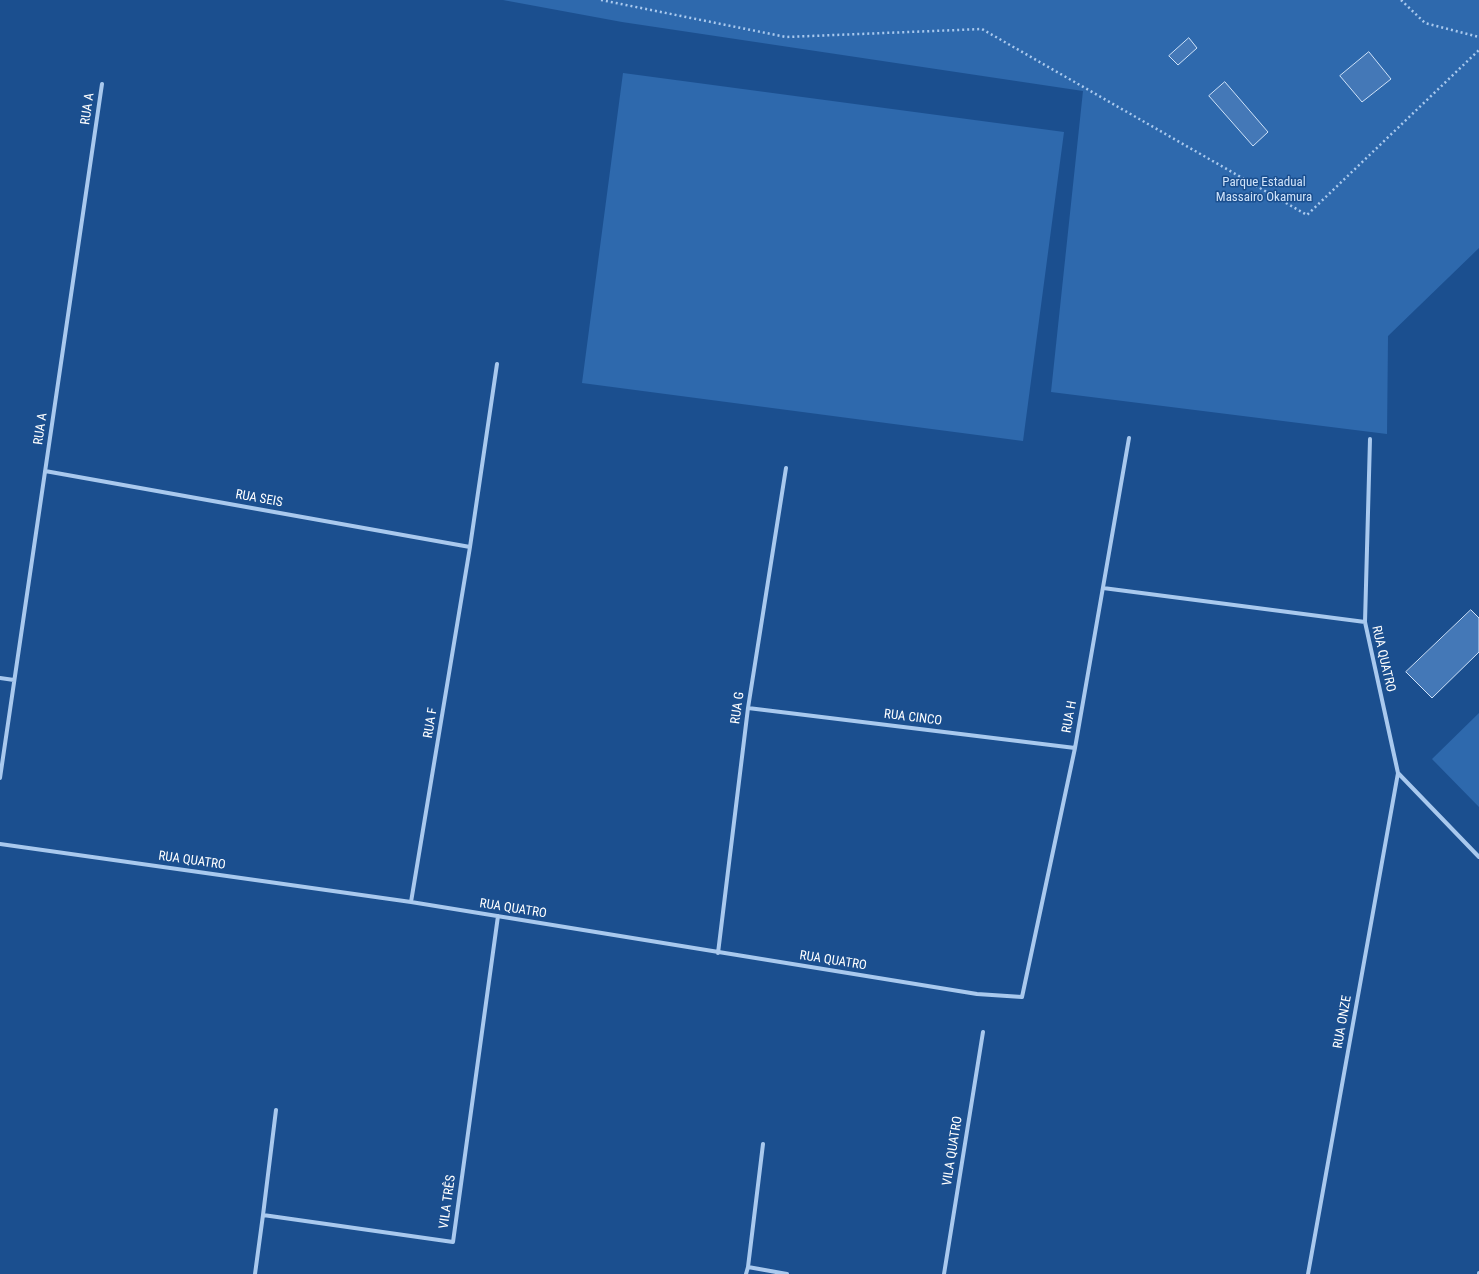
<!DOCTYPE html>
<html>
<head>
<meta charset="utf-8">
<style>
	body { margin:0 }
	canvas { display:block; background:#1b4f8f }
</style>
</head>
<body>
<canvas width="1479" height="1274"></canvas>
<script>
const ctx = document.querySelector('canvas').getContext('2d');
ctx.lineJoin = 'round';
function fillPath(path, color) { ctx.fillStyle = color; ctx.fill(path, 'evenodd'); }
function stroke(path, color, width, dash) { ctx.strokeStyle = color; ctx.lineWidth = width; ctx.lineCap = dash ? 'butt' : 'round'; ctx.setLineDash(dash || []); ctx.stroke(path); }
function write(font, color, halo, rows, align = 'center') {
  ctx.font = font + ' "Roboto Condensed",sans-serif'; ctx.lineWidth = 3; ctx.setLineDash([]); ctx.textBaseline = 'middle'; ctx.strokeStyle = halo; ctx.fillStyle = color; for (const [text, x, y, turn = 0] of rows) {
    ctx.save(); ctx.translate(x, y); ctx.rotate((+turn || 0) * Math.PI / 180); ctx.textAlign = isNaN(turn) ? turn : align; if (halo) ctx.strokeText(text, 0, 0); ctx.fillText(text, 0, 0); ctx.restore();
  }
}
const green = new Path2D(`
	M 503,0 L 1479,0 L 1479,248 L 1388,336 L 1387,434 L 1051,392 L 1083,91 L 622,22 Z
	M 623,73 L 1064,132 L 1023,441 L 582,383 Z
	M 1479,713 L 1479,807 L 1432,759 Z`);
const building = new Path2D(`
	M 1189,38 L 1197,48 L 1178,65 L 1169,56 Z
	M 1369,52 L 1391,79 L 1362,102 L 1340,76 Z
	M 1225,82 L 1268,132 L 1253,146 L 1209,96 Z
	M 1471,610 L 1479,618 L 1479,652 L 1432,698 L 1406,672 Z`);
const path = new Path2D(`
	M 601,0 L 786,37 L 982,29 L 1307,215 L 1479,50
	M 1401,0 L 1425,23 L 1479,37`);
const street = new Path2D(`
	M 45,471 L 470,547
	M 1103,588 L 1365,622 L 1398,773 L 1479,857
	M 1365,622 L 1370,439
	M 0,678 L 14,680
	M 748,708 L 1075,748
	M 0,778 L 102,84
	M 0,844 L 411,902 L 977,994 L 1022,997 L 1075,748 L 1129,438
	M 411,902 L 470,547 L 497,364
	M 718,953 L 748,708 L 786,468
	M 263,1215 L 276,1110
	M 748,1267 L 763,1144
	M 255,1274 L 263,1215 L 453,1242 L 498,916
	M 746,1274 L 748,1267 L 787,1274
	M 944,1274 L 983,1032
	M 1308,1274 L 1398,773
	M 1479,1274 L 1479,1273`);
const streetNames = [
	["RUA A",88,109,-82],
	["RUA A",41,429,-82],
	["RUA SEIS",259,499,10],
	["RUA QUATRO",1383,659,77],
	["RUA G",738,708,-82],
	["RUA H",1070,717,-80],
	["RUA CINCO",913,718,7],
	["RUA F",431,723,-81],
	["RUA QUATRO",192,861,8],
	["RUA QUATRO",513,909,9],
	["RUA QUATRO",833,961,9],
	["RUA ONZE",1343,1022,-80],
	["VILA QUATRO",953,1151,-81],
	["VILA TRÊS",448,1202,-82]
];
const parkNames = [
	["Parque Estadual",1264,183],
	["Massairo Okamura",1264,198]
];
fillPath(green, '#2e69ad');
fillPath(building, '#4478b7');
stroke(building, '#cfe3fa', 1);
stroke(path, '#a9c9ee', 2.5, [2, 3]);
stroke(street, '#a9c9ee', 4);
write('13px', '#fff', '#1b4f8f', streetNames);
write('13px', '#cfe3fa', '#1b4f8f', parkNames);
</script>
</body>
</html>
